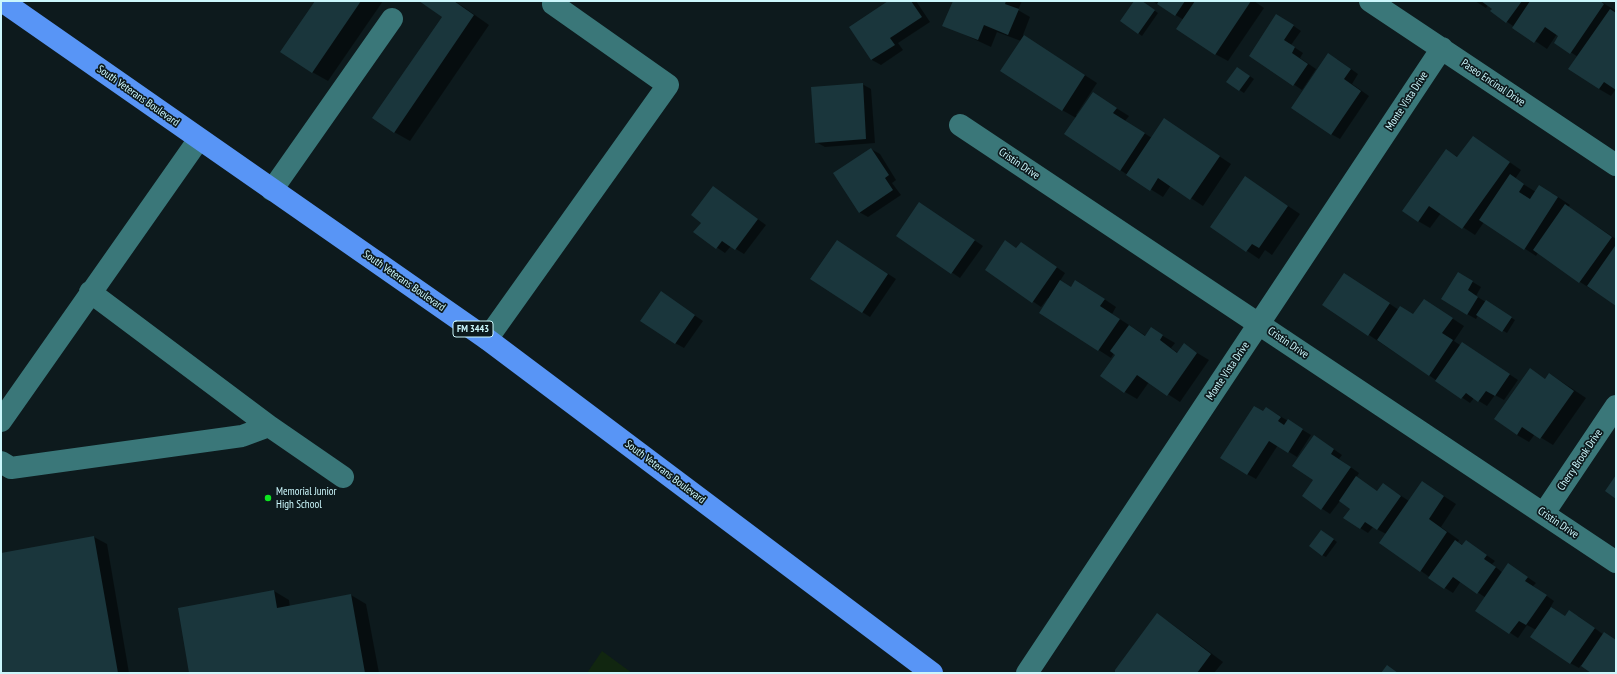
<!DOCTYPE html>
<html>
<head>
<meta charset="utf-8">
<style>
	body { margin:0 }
	#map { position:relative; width:1617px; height:674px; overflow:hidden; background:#0d1a1d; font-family:"PT Sans Narrow",sans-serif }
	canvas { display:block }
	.frame { position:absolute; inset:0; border:2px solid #cbf7fc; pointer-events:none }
</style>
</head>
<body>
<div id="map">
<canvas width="1617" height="674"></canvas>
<div class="frame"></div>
</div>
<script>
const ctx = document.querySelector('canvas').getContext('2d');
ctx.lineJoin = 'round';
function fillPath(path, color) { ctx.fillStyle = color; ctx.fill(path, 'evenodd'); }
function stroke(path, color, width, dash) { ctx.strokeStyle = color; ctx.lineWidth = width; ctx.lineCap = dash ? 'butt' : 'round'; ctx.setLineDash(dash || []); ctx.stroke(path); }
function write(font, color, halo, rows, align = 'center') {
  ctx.font = font + ' "PT Sans Narrow",sans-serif'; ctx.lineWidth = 3.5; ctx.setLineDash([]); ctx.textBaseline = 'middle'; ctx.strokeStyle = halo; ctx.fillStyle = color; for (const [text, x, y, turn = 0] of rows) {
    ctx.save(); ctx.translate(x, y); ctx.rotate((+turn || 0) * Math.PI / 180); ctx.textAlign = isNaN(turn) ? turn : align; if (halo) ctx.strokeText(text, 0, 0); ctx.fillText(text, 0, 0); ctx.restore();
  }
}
const green = new Path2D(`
	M 602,651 L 632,673 L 587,673 Z`);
const shadow = new Path2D(`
	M 316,1 L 383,1 L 328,81 L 312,72 Z
	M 420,1 L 455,1 L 489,25 L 410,141 L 394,132 L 443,17 Z
	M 890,1 L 916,1 L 930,22 L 898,43 L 903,50 L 881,65 L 872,60 L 851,27 Z
	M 954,1 L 1022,1 L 1018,10 L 1030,17 L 1023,35 L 1097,83 L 1076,115 L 1077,116 L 1105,101 L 1129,116 L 1125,121 L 1152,138 L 1165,120 L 1231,164 L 1203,206 L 1171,185 L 1163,197 L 1120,170 L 1076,118 L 1062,110 L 1021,41 L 997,32 L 991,47 L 944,25 Z
	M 1135,1 L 1141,1 L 1158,13 L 1142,36 L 1138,33 Z
	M 1152,1 L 1254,1 L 1264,8 L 1228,61 L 1215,54 L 1184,20 Z
	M 1475,1 L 1600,1 L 1616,11 L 1616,89 L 1611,96 L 1599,89 L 1578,57 L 1555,42 L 1559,36 L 1557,34 L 1547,49 L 1491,11 L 1493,8 L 1488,5 L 1486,8 Z
	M 1285,20 L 1301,31 L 1291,45 L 1303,53 L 1300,58 L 1316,69 L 1302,90 L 1250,55 Z
	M 1337,59 L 1358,74 L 1352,84 L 1369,96 L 1340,139 L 1331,134 Z
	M 1241,70 L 1254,79 L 1244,93 L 1227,82 Z
	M 862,84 L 871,89 L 875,143 L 825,147 L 816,142 Z
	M 1473,137 L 1521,170 L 1515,179 L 1536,192 L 1552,193 L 1570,205 L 1568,207 L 1616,239 L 1616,305 L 1580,282 L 1538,253 L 1536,256 L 1484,222 L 1475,235 L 1441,213 L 1430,228 L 1418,221 L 1446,150 L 1458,157 Z
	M 871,149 L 880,154 L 896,180 L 892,183 L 901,195 L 868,217 L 859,212 Z
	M 1246,178 L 1300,214 L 1272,255 L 1265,250 L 1259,259 L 1212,227 Z
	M 713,187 L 766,225 L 744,254 L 731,246 L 725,253 L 694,232 L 702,222 Z
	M 919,203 L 983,246 L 960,278 L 897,235 Z
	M 1005,241 L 1017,249 L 1029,248 L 1065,273 L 1060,281 L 1072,288 L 1088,288 L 1116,307 L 1112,314 L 1146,336 L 1151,329 L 1175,343 L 1171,348 L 1178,353 L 1184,345 L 1209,360 L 1180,402 L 1149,382 L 1137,399 L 1125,392 L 1116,355 L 1114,353 L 1111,358 L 1040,312 L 1049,299 L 1048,298 L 1041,307 L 986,269 Z
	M 845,246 L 896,279 L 870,317 L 862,312 Z
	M 1458,273 L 1481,287 L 1476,296 L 1515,320 L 1507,333 L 1478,315 L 1476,319 L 1467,314 Z
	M 1352,279 L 1399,310 L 1414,315 L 1424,300 L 1464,326 L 1454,341 L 1460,345 L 1470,348 L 1518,380 L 1504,400 L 1495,395 L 1487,406 L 1474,398 L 1470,403 L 1369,335 Z
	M 669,298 L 703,321 L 684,348 L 675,343 Z
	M 1530,370 L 1546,380 L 1550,374 L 1586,398 L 1553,445 L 1535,434 L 1529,442 L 1517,435 Z
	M 1263,412 L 1275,413 L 1311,435 L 1297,457 L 1278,445 L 1256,479 L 1247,474 Z
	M 1322,441 L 1342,455 L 1339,459 L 1359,473 L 1356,478 L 1377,492 L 1383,484 L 1409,501 L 1422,482 L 1456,504 L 1441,527 L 1459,540 L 1458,542 L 1463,545 L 1466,541 L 1495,561 L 1492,564 L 1503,573 L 1517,570 L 1536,583 L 1533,586 L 1554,601 L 1550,608 L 1565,617 L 1578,616 L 1604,635 L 1616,641 L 1616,673 L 1593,673 L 1581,665 L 1579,668 L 1570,663 L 1536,630 L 1527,625 L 1518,638 L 1477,611 L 1486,598 L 1461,581 L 1453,593 L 1445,588 L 1421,571 L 1386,534 L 1373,527 L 1368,533 L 1360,528 L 1351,509 L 1340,501 L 1330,514 L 1303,496 L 1314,480 Z
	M 1325,533 L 1337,542 L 1326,557 L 1322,555 Z
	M 94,537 L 107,544 L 129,673 L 1,673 L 1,554 Z
	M 274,591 L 289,600 L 290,607 L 351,595 L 366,604 L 379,673 L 190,673 Z
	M 1157,615 L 1169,622 L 1223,662 L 1214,673 L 1116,673 Z`);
const building = new Path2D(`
	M 315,1 L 361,1 L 312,73 L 280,52 Z
	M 419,1 L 454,1 L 474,15 L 394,133 L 372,118 L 442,17 Z
	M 888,1 L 911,1 L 922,17 L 890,38 L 895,45 L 871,60 L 849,27 Z
	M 953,1 L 1006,1 L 1005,4 L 1019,9 L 1008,35 L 984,25 L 978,40 L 942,26 Z
	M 1134,1 L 1142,1 L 1155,10 L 1138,34 L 1120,21 Z
	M 1159,1 L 1185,1 L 1175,16 L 1157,4 Z
	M 1195,1 L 1251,1 L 1215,55 L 1176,29 Z
	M 1481,1 L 1522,1 L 1506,23 L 1490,11 L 1492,9 Z
	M 1530,1 L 1600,1 L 1604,4 L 1570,54 L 1554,43 L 1558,36 L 1545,27 L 1534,43 L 1512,28 Z
	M 1610,9 L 1616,13 L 1616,90 L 1604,82 L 1599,89 L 1568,69 Z
	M 1276,14 L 1294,25 L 1284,40 L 1295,47 L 1292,53 L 1308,64 L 1293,86 L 1249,56 Z
	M 1024,35 L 1085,75 L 1062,111 L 1000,71 Z
	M 1328,53 L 1351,69 L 1344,79 L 1361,91 L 1331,135 L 1291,108 Z
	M 1237,67 L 1250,76 L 1239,91 L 1226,82 Z
	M 863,83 L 866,139 L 815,143 L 811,87 Z
	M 1093,92 L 1117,108 L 1113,113 L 1145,133 L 1120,171 L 1064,134 Z
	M 1164,118 L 1220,156 L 1190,200 L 1158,178 L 1150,191 L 1126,175 Z
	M 1473,136 L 1510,162 L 1462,229 L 1429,206 L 1418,222 L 1402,211 L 1446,149 L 1457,157 Z
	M 871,148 L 889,175 L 885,178 L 893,190 L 859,213 L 833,173 Z
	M 1510,174 L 1524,184 L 1519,192 L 1530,199 L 1539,185 L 1558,197 L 1524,250 L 1479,220 Z
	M 1245,176 L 1288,206 L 1259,248 L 1252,244 L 1246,252 L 1210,227 Z
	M 713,186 L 758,219 L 735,250 L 722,241 L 716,249 L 693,232 L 701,223 L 691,215 Z
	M 919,202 L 975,240 L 951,274 L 896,236 Z
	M 1565,204 L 1612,237 L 1579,283 L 1533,250 Z
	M 837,240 L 888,274 L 862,313 L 810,279 Z
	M 1005,240 L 1016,248 L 1021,242 L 1057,267 L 1032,303 L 985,270 Z
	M 1615,246 L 1616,247 L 1616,306 L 1587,286 Z
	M 1458,272 L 1473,281 L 1468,290 L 1478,297 L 1467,315 L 1441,299 Z
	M 1344,273 L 1390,303 L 1368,336 L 1322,305 Z
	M 1060,280 L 1071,287 L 1075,280 L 1105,299 L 1100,306 L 1120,319 L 1098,351 L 1039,313 Z
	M 661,291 L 695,315 L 675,344 L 640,321 Z
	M 1424,299 L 1453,318 L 1442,333 L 1453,340 L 1429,376 L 1377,340 L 1400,306 L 1413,314 Z
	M 1486,300 L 1512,317 L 1502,332 L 1476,315 Z
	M 1129,325 L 1145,336 L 1151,327 L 1163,335 L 1160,340 L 1177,353 L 1184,343 L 1197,353 L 1167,396 L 1137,375 L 1124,393 L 1100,376 L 1115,355 L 1110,351 Z
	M 1462,342 L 1510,374 L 1495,396 L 1486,391 L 1478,402 L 1466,393 L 1461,399 L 1435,381 Z
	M 1530,368 L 1545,379 L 1549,373 L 1574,391 L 1540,439 L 1522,427 L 1517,435 L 1494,419 Z
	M 1254,406 L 1263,411 L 1266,407 L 1281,417 L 1278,421 L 1284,425 L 1288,419 L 1303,429 L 1288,453 L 1269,441 L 1247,475 L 1220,458 Z
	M 1314,435 L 1334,449 L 1331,454 L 1351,467 L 1321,510 L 1302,496 L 1313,480 L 1292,466 Z
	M 1616,475 L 1616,499 L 1605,491 Z
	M 1356,476 L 1377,491 L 1383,483 L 1401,496 L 1377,530 L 1365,522 L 1360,529 L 1343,518 L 1350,509 L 1339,501 Z
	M 1422,481 L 1444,496 L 1429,519 L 1447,532 L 1420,572 L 1379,543 Z
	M 1321,530 L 1334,539 L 1322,556 L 1309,546 Z
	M 94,536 L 118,673 L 1,673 L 1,553 Z
	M 1455,540 L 1462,545 L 1466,540 L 1487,555 L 1484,559 L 1496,567 L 1477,594 L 1453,577 L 1444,589 L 1428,578 Z
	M 1508,563 L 1528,577 L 1525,581 L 1547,595 L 1526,625 L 1519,621 L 1509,634 L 1475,611 Z
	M 274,590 L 277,608 L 351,594 L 365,673 L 189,673 L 178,608 Z
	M 1551,607 L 1565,616 L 1569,610 L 1595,628 L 1570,664 L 1530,637 Z
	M 1157,613 L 1211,654 L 1197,673 L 1115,673 L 1115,670 Z
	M 1604,632 L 1616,640 L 1616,673 L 1591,673 L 1581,666 Z
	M 1387,665 L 1398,673 L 1381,673 Z`);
const minor = new Path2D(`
	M 1370,1 L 1616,165
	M 960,125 L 1616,562
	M 272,190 L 392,19
	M 90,292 L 269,426
	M 487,339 L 668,85 L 553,4 L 556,1
	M 1,421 L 199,139
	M 1,462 L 11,468 L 242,436 L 269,426 L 343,477
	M 1544,513 L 1616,406
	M 1027,673 L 1442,48`);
const major = new Path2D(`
	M 2,1 L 487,339 L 932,673`);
const markers = [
	[268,498,4,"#0de620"]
];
const shields = [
	[473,329,40]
];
const shieldNames = [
	["FM 3443",473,329]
];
const streetNames = [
	["Paseo Encinal Drive",1493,83,34],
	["South Veterans Boulevard",138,96,35],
	["Monte Vista Drive",1407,101,-57],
	["Cristin Drive",1019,164,34],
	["South Veterans Boulevard",404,281,35],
	["Cristin Drive",1288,343,34],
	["Monte Vista Drive",1228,371,-56],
	["Cherry Brook Drive",1580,460,-56],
	["South Veterans Boulevard",665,472,37],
	["Cristin Drive",1558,523,34]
];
const poiNames = [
	["Memorial Junior",276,492],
	["High School",276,505]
];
fillPath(green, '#112610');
fillPath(shadow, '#0007');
fillPath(building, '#1a363c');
stroke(minor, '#3a7779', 22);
stroke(major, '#5895f6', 22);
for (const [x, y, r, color] of markers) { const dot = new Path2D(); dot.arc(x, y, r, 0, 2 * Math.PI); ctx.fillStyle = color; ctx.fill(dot); stroke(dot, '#0d1a1d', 1.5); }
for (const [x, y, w] of shields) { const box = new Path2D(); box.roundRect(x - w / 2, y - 8, w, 16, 3); ctx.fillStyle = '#0d1a1d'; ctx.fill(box); stroke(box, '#cbf7fc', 1); }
write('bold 10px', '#cbf7fc', null, shieldNames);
write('11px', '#cbf7fc', '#0d1a1d', streetNames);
write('11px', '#cbf7fc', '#0d1a1d', poiNames, 'left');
</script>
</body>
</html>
